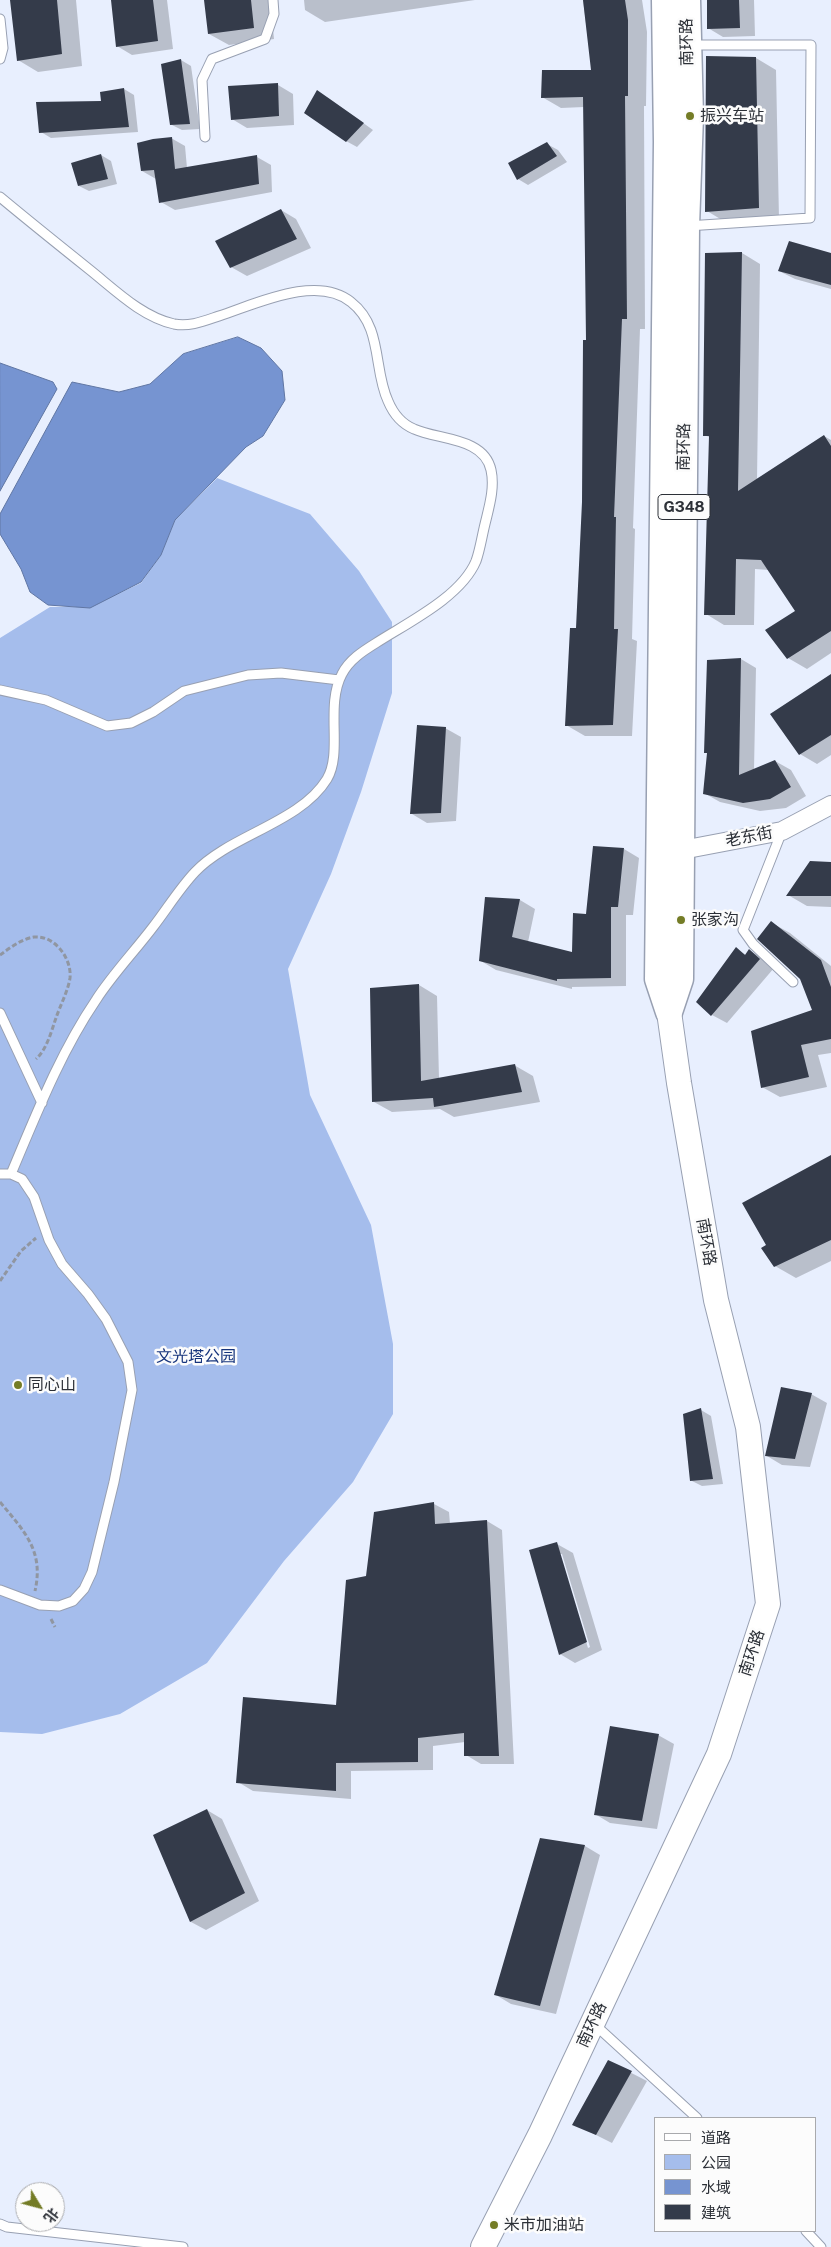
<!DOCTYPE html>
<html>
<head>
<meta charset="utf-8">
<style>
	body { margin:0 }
	#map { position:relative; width:831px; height:2247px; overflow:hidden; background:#e8effe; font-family:"Public Sans","Noto Sans SC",sans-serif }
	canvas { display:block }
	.legend { position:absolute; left:654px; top:2117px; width:162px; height:115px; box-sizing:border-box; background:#fcfcfc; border:1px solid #a9aaad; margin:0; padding:6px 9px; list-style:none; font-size:15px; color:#2c3037 }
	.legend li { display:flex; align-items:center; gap:10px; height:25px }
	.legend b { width:25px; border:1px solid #a9aaad }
	.north { position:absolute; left:15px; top:2182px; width:50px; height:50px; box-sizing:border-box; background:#fcfcfc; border:1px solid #a9aaad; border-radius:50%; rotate:127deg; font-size:14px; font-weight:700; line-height:20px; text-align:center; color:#2c3037 }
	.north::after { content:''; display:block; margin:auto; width:18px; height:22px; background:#747c26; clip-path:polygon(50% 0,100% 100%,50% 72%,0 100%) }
</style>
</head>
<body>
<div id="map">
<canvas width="831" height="2247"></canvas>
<ul class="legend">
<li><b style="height:6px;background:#fff"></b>道路</li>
<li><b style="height:14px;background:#a5bdec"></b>公园</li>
<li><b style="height:14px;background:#7694d1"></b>水域</li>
<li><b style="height:14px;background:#343b4a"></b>建筑</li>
</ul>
<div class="north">北</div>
</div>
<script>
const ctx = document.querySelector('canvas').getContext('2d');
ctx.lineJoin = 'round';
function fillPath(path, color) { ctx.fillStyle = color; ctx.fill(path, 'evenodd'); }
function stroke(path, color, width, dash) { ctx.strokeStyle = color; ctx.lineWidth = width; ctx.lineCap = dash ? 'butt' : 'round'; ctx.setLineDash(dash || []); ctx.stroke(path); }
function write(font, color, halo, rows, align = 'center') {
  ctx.font = font + ' "Public Sans","Noto Sans SC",sans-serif'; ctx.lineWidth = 5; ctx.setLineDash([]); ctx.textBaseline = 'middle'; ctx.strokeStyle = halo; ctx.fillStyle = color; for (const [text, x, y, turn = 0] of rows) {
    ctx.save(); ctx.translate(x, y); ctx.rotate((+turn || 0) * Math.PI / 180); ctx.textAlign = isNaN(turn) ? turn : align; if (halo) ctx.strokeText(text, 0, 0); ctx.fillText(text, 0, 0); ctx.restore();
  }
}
const green = new Path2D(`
	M 217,478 L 310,514 L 359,571 L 392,622 L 392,693 L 361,792 L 331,874 L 288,969 L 310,1095 L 371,1225 L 393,1344 L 393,1414 L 353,1482 L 284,1561 L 207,1663 L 120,1714 L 42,1734 L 0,1732 L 0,638 L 50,607 L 90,607 L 141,583 L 161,555 L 175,520 Z`);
const water = new Path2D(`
	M 238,337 L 261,348 L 282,371 L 285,400 L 263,436 L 246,447 L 175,520 L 161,555 L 141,582 L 90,608 L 48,605 L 30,592 L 21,569 L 0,534 L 0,514 L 72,382 L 119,392 L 150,384 L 183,354 Z
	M 0,363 L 53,382 L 57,389 L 0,491 Z`);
const shadow = new Path2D(`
	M 11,0 L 76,0 L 82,66 L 38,72 L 18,60 Z
	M 112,0 L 167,0 L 173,49 L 132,55 L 117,46 Z
	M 205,0 L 270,0 L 274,39 L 229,45 L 209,34 Z
	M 304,0 L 475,0 L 325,22 L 305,10 Z
	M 583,0 L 642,0 L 647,32 L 646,106 L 644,106 L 645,329 L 640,329 L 633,528 L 635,529 L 632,639 L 637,641 L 632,736 L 585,736 L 566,725 L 577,630 L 583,502 L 587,341 L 584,107 L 561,108 L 542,97 L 592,71 Z
	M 708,0 L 754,0 L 755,36 L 723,37 L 708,28 Z
	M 756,58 L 776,70 L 779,219 L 727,223 L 707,211 Z
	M 181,60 L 191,66 L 200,129 L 182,130 L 172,125 Z
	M 278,85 L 293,94 L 294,125 L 247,128 L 232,119 Z
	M 124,89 L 134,95 L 138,132 L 51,138 L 41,132 L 103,102 L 102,93 Z
	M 327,97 L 373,130 L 357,147 L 346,141 Z
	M 171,138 L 185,146 L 187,168 L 257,157 L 271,165 L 272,192 L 175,210 L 161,202 L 156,179 L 142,171 Z
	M 547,144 L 558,150 L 567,162 L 528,185 L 518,179 Z
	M 101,155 L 111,161 L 117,184 L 89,191 L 79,186 Z
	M 281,210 L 296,219 L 311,248 L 247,276 L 231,267 L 217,241 Z
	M 742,253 L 760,264 L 757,480 L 824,436 L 831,440 L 831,653 L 807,669 L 788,658 L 797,611 L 769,570 L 755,569 L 754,625 L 724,625 L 706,614 L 711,438 L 705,435 Z
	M 831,255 L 831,289 L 795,279 L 779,271 Z
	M 741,659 L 756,668 L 754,770 L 775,761 L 791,770 L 806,796 L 786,808 L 760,811 L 720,802 L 704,793 L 708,754 L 706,752 L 709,661 Z
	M 831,675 L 831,755 L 817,764 L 800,754 Z
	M 445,728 L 461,737 L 456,821 L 427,823 L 412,814 Z
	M 624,849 L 639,858 L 633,915 L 626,915 L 626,986 L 572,987 L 572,989 L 496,970 L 481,961 L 487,898 L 520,900 L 535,909 L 528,942 L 573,953 L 587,915 Z
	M 831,863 L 831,907 L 807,906 L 788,895 Z
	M 772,923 L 790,933 L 831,966 L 831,1053 L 818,1055 L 827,1087 L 780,1097 L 762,1087 L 814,1011 L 801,978 Z
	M 736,949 L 746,955 L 750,951 L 765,959 L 774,968 L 727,1023 L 712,1015 Z
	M 419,985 L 437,996 L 439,1079 L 514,1065 L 533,1076 L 540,1102 L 454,1117 L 440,1109 L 392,1112 L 374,1102 Z
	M 831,1157 L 831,1261 L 796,1278 L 775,1266 Z
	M 811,1394 L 827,1403 L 810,1467 L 782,1465 L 767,1456 Z
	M 701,1410 L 711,1416 L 723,1484 L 702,1486 L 692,1481 Z
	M 434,1504 L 449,1512 L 450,1524 L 487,1521 L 502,1530 L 514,1764 L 481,1764 L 466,1755 L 465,1742 L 433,1746 L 433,1770 L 351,1771 L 351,1799 L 253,1791 L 238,1782 L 337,1707 L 367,1577 Z
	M 557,1544 L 573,1553 L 602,1650 L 575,1663 L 560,1654 ZM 559,1554 L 562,1554 L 590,1647 L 588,1648 Z
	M 658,1735 L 674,1744 L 657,1829 L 610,1823 L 595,1814 Z
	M 207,1810 L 222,1819 L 259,1901 L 206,1930 L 191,1922 L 154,1836 Z
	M 541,1839 L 585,1846 L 600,1855 L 556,2014 L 511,2004 L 496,1995 Z
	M 608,2061 L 647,2081 L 612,2143 L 574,2124 Z`);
const building = new Path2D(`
	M 10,0 L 57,0 L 62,54 L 17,61 Z
	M 111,0 L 153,0 L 158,41 L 116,47 Z
	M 204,0 L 251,0 L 254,28 L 208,34 Z
	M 583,0 L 625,0 L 628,20 L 628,96 L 625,96 L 627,319 L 622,319 L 614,517 L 616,517 L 614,629 L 618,629 L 613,725 L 565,726 L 570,628 L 576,628 L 582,502 L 583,340 L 586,340 L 583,97 L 541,98 L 542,70 L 591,70 Z
	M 707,0 L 739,0 L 740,28 L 707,29 Z
	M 706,56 L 756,57 L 759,208 L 705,212 Z
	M 181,59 L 190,124 L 170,125 L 161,64 Z
	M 278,83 L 279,116 L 231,120 L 228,86 Z
	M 124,88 L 129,127 L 39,133 L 36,102 L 101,101 L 100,92 Z
	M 317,90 L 364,123 L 346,142 L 304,113 Z
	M 172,137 L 175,169 L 257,155 L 259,184 L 159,203 L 154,170 L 141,171 L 137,143 L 153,139 Z
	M 547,142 L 557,156 L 517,180 L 508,163 Z
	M 101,154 L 108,179 L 78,186 L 71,163 Z
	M 281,209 L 297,239 L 230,268 L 215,241 Z
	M 789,241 L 831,253 L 831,285 L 778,271 Z
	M 742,252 L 738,491 L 824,435 L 831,446 L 831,631 L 787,659 L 765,630 L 795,611 L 761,560 L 736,559 L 735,615 L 704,615 L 709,436 L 703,436 L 705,253 Z
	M 741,658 L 739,775 L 775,760 L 791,787 L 770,799 L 743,803 L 703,794 L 707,753 L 704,753 L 707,660 Z
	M 831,674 L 831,735 L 799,755 L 770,714 Z
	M 417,725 L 446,727 L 441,813 L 410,814 Z
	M 593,846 L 624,848 L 618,907 L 611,907 L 611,978 L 557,979 L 557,981 L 479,961 L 485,897 L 520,899 L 512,937 L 572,952 L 573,913 L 586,914 Z
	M 810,861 L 831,862 L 831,896 L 786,896 Z
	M 771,921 L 821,960 L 831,987 L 831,1039 L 801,1045 L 809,1077 L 761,1088 L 751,1031 L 812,1010 L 800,979 L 757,939 Z
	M 736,947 L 745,955 L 749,949 L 760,959 L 711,1016 L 696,1002 Z
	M 419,984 L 421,1081 L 515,1064 L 522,1092 L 434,1107 L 433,1098 L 372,1102 L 370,988 Z
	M 831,1155 L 831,1240 L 774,1267 L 761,1248 L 766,1245 L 742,1203 Z
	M 781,1387 L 812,1393 L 795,1459 L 765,1456 Z
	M 701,1408 L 713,1479 L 690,1481 L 683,1414 Z
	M 434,1502 L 435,1524 L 487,1520 L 499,1756 L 464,1756 L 464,1733 L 418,1738 L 418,1762 L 336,1763 L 336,1791 L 236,1783 L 243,1697 L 336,1705 L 346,1580 L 366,1576 L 374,1512 Z
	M 557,1542 L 587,1642 L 559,1655 L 529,1550 Z
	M 610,1726 L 659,1734 L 642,1821 L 594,1815 Z
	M 207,1809 L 245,1893 L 190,1922 L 153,1835 Z
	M 540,1838 L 585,1845 L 540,2006 L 494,1995 Z
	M 608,2060 L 632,2071 L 596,2135 L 572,2125 Z`);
const path = new Path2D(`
	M 0,955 C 10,948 21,939 34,937 C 55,935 72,959 70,978 C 68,991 60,1006 56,1018 C 51,1032 47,1049 36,1059
	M 0,1281 L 21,1251 L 36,1238
	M 0,1502 C 25,1532 44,1551 35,1591
	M 51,1619 L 55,1627`);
const service = new Path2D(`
	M 0,19 L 3,48 L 0,59
	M 205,137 L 202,80 L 212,59 L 265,39 L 274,14 L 273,0
	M 0,197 C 30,222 60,246 90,270 C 115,290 142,317 174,324 C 190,327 204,321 219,316 C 256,304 317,274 351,302 C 383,327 373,369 388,401 C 393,413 402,424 414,429 C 438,440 484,437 491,470 C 495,488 489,507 485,524 C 482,536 480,550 476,561 C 461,597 407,623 376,643 C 363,651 349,660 342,674 C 325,706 343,752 327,779 C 300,823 230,835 195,872 C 179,889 167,909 153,927 C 134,952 112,975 96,1000 C 60,1053 36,1115 11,1174
	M 687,226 L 810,218 L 811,45 L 690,45
	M 0,690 L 46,700 L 107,726 L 131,723 L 153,712 L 184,691 L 248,675 L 281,673 L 339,680
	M 782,831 L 743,930 L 753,944 L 793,982
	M 0,1013 L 42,1103
	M 0,1174 L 11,1174 L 22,1179 L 34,1197 L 49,1240 L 62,1264 L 88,1294 L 106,1319 L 128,1362 L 132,1390 L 114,1482 L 92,1572 L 84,1589 L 73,1601 L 59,1606 L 40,1605 L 0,1590
	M 593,2023 L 697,2118
	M 0,2224 L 7,2227 L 183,2247
	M 806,2231 L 821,2247`);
const minor = new Path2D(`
	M 670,849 L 682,850 L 782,831 L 831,805`);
const secondary = new Path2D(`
	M 483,2247 L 540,2135 L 719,1754 L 768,1604 L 748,1427 L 716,1300 L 679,1083 L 669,1012`);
const primary = new Path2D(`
	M 665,0 L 667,142 L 658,979 L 669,1012
	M 669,1012 L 680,979 L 686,226 L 690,116 L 687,0`);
const markers = [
	[690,116,5,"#747c26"],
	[681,920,5,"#747c26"],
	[18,1385,5,"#747c26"],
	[494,2225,5,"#747c26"]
];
const shields = [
	[684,507,52]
];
const shieldNames = [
	["G348",684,507]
];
const streetNames = [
	["南环路",687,42,-91],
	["南环路",684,447,-89],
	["老东街",749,837,-11],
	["南环路",706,1242,80],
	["南环路",752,1653,-72],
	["南环路",592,2025,-65]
];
const poiNames = [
	["振兴车站",700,116],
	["张家沟",691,920],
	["同心山",28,1385],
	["米市加油站",504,2225]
];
const parkNames = [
	["文光塔公园",196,1357]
];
fillPath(green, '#a5bdec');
fillPath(water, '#7694d1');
stroke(water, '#6076a3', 1);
fillPath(shadow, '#0003');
fillPath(building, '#343b4a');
stroke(service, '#98a0b2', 11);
stroke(minor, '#98a0b2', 20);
stroke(secondary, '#98a0b2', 26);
stroke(primary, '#98a0b2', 29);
stroke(path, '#9096a1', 3, [5, 2.5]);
stroke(service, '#fff', 9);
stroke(minor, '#fff', 18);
stroke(secondary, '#fff', 24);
stroke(primary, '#fff', 26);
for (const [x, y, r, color] of markers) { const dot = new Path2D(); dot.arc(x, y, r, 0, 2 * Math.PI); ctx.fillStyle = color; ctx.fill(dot); stroke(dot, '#fcfcfc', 2); }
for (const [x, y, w] of shields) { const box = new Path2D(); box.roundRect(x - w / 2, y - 12.5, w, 25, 4); ctx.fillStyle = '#fcfcfc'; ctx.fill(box); stroke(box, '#2c3037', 1); }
write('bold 15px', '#2c3037', null, shieldNames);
write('16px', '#2c3037', '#fcfcfc', streetNames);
write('16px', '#2c3037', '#fcfcfc', poiNames, 'left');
write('16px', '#16347c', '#fcfcfc', parkNames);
</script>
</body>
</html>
